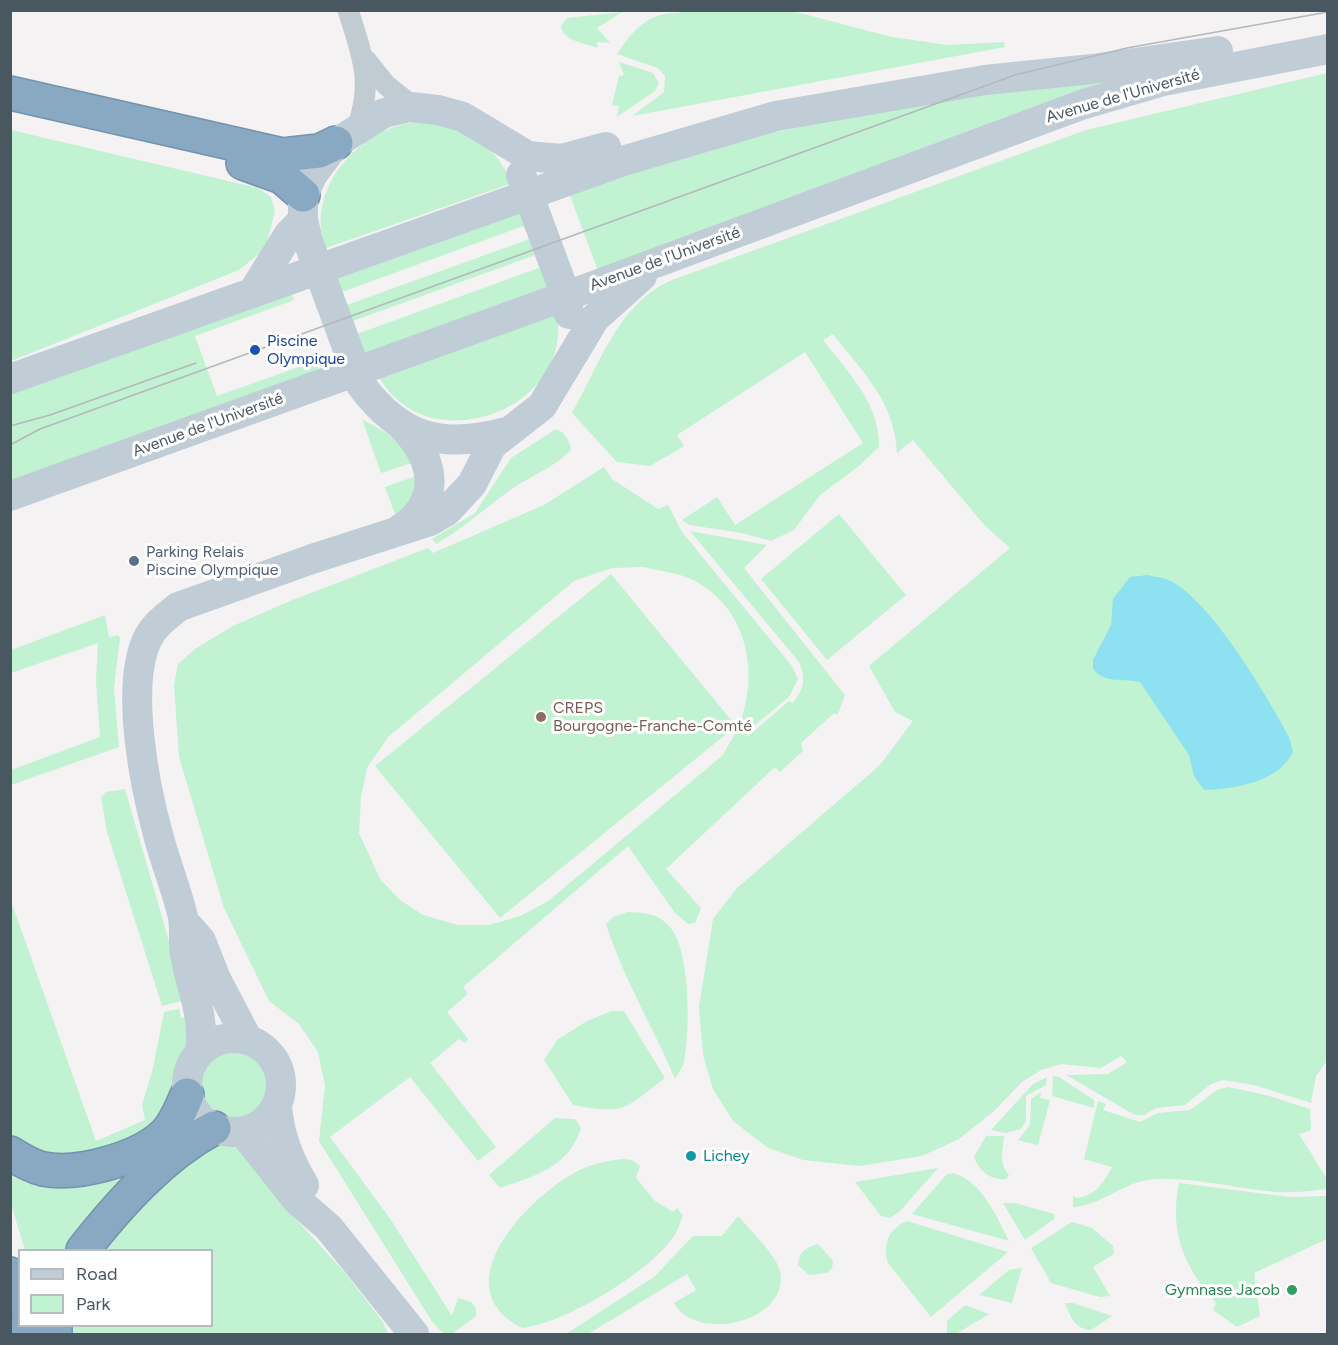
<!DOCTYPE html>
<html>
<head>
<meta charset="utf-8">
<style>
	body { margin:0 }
	#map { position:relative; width:1338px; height:1345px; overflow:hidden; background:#f5f2f3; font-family:Figtree,sans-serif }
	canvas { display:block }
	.frame { position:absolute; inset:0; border:12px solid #495761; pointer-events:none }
	.legend { position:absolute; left:18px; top:1249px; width:195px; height:78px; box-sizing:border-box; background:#fff; border:2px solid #b6bcc0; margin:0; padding:8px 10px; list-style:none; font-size:18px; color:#495761 }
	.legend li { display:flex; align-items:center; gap:12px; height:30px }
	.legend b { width:30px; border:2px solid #b6bcc0 }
</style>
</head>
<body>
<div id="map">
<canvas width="1338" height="1345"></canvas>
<div class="frame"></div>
<ul class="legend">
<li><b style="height:8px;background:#c0ccd6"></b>Road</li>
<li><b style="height:16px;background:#c1f2d1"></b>Park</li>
</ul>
</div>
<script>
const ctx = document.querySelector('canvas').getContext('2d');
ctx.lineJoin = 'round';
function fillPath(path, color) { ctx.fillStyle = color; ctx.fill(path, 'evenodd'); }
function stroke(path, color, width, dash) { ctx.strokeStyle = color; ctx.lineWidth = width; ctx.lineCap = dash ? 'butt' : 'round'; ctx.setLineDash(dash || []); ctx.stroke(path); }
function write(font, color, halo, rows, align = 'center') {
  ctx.font = font + ' Figtree,sans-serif'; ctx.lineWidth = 6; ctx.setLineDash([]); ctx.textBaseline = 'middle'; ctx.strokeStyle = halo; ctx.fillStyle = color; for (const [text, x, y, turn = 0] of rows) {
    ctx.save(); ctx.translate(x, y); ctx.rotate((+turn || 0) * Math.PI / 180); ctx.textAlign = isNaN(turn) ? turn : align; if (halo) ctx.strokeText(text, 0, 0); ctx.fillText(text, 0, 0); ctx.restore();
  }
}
const green = new Path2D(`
	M 679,11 L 792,11 L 892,37 L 948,45 L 1004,42 L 1005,47 L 632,116 L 664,92 L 665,76 L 658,68 L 617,54 C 633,30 648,12 679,13 Z
	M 622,12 L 597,28 L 610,43 L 597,42 L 598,48 C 585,43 562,41 561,26 L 567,18 Z
	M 619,62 L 653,73 L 659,83 L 655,91 L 617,117 L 619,106 L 612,105 L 619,76 L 624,75 Z
	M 1141,72 L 598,271 L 568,190 L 750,138 L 868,110 Z
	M 1327,73 L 1328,1059 L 1316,1076 L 1311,1103 L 1254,1085 L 1223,1080 L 1211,1084 L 1185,1105 L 1156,1108 L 1144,1115 L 1135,1115 L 1066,1075 L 1108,1074 L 1127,1062 L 1121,1056 L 1101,1068 L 1061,1064 L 1041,1070 L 1022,1082 L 994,1111 L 959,1139 L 922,1156 L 859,1166 L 803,1160 L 768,1148 L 733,1121 L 713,1089 L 703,1055 L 699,1007 L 713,919 L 737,888 L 880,765 L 913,721 L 895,712 L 869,666 L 1010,548 L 986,527 L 913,440 L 897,453 C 894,400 864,374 833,334 L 823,340 C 848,372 880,404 879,447 L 859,466 L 820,495 L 794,530 L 771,541 L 742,533 L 689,525 L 682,520 L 717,497 L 735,525 L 863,443 L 805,352 L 677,435 L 684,446 L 650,466 L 617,462 L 572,413 C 599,366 618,303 672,280 L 1086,130 Z
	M 417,122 C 427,123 437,123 446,125 C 473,133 505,155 510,184 L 326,248 C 303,189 361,127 417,122 Z
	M 11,130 L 258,188 L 271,197 L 275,211 L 265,249 L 239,270 L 11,361 Z
	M 518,206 L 529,224 L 342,292 L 335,272 Z
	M 535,237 L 541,253 L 353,321 L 347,305 Z
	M 544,266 L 552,287 L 365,355 L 357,334 Z
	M 289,285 L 294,300 L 195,336 L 217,396 L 316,361 L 320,373 L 11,485 L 11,386 Z
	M 556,311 C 578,409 427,464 379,377 Z
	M 362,419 L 390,435 L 415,462 L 381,473 Z
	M 556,429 C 565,432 570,441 571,450 C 556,466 535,474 516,486 C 488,505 466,527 436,544 L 432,539 L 475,513 L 511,458 Z
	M 604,467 L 612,479 L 658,509 L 668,505 L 682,532 L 792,666 L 798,679 L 789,697 L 749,730 L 747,737 L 789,701 L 793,703 C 804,689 806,679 799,662 L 690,531 L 767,545 L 744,568 L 845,695 L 838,714 L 833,714 L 801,743 L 803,751 L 780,772 L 775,767 L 666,869 L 701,908 L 695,923 L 688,924 L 675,913 L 628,846 L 463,987 L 468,994 L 447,1012 L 468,1039 L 465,1043 L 459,1039 L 430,1063 L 496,1147 L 478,1161 L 410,1077 L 330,1137 L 391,1220 L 452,1316 L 458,1298 L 471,1302 L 476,1308 L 476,1316 L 452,1334 L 444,1334 L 433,1323 L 319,1141 L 325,1085 L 318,1052 L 299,1024 L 269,1001 L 224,908 L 179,757 L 174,685 L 178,664 L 195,649 L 233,626 L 290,601 L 428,548 L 433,553 L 544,505 ZM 644,567 C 659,571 679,573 693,580 C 746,607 760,670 740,723 C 736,734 728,745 723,755 L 547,902 L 520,916 L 489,925 L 458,925 L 423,915 L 400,900 L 380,879 L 359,833 L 361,797 L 367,768 L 388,737 L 574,581 L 612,568 Z
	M 416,476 C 417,492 411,507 395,514 L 385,487 Z
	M 839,514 L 906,595 L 827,660 L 761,579 Z
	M 611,574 L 736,726 L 500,918 L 375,766 Z
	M 105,615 L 109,637 L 118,635 L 120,638 L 114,688 L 119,747 L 11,785 L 11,770 L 100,737 L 96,681 L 98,643 L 11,673 L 11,650 Z
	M 125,789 L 186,1000 L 162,1006 L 107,832 L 101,797 L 106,792 Z
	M 10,898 L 96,1141 L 145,1120 L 142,1105 L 153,1068 L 164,1012 L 179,1009 L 181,1018 L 194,1015 L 189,1047 L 176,1072 L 173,1093 L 163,1115 L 140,1136 L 95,1153 L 49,1157 L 11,1136 Z
	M 628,912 C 645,913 658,913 670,927 C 691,951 690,1032 684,1063 C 682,1068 678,1074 675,1079 C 653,1026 623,978 606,924 L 613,917 Z
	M 612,1011 L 624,1011 L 665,1078 C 624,1109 626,1115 573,1105 L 544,1060 L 557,1040 L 587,1021 Z
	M201 1085a34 34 0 1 1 68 0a34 34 0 1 1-68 0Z
	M 1053,1076 L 1059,1077 L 1094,1100 L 1094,1108 L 1052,1096 Z
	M 1047,1077 L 1046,1085 L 1026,1096 L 1026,1121 L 1021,1129 L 1006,1133 L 991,1130 L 1033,1084 Z
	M 1228,1087 L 1266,1095 L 1310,1109 L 1311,1130 L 1299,1134 L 1327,1179 L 1327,1189 C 1311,1191 1294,1193 1277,1192 C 1236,1189 1196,1177 1154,1179 C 1124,1181 1101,1206 1073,1207 L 1073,1195 L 1076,1198 C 1096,1196 1103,1183 1112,1167 L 1084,1159 L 1098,1101 L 1106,1104 L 1103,1110 L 1140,1122 L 1158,1113 L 1190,1110 L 1217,1090 Z
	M 1041,1092 L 1040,1098 L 1050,1100 L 1038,1145 L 1018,1140 L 1030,1125 L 1031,1099 Z
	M 555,1118 L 575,1119 L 581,1128 C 569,1167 535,1176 500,1188 L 489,1175 Z
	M 986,1136 L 1004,1136 C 1003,1151 998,1162 1009,1175 L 1006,1179 C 991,1181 979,1171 974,1157 Z
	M 221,1144 L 243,1149 L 277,1198 L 345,1273 L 383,1322 L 388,1334 L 70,1334 L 70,1326 L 212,1326 L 212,1250 L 102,1250 C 125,1226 191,1145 221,1144 Z
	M 623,1159 L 632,1160 L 640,1166 L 636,1178 L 655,1201 L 673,1212 L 677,1208 L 683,1216 C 680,1221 679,1227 676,1233 C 654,1270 564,1324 522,1328 C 442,1287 526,1200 574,1173 C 589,1164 606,1161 623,1159 Z
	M 146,1161 L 69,1250 L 25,1250 L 11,1204 L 10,1168 Z
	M 938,1168 L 900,1211 L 890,1218 L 881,1216 L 855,1182 Z
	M 953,1173 C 981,1180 997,1217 1009,1241 L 912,1214 L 947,1174 Z
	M 1179,1183 L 1289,1197 L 1327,1196 L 1327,1239 L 1254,1273 L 1260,1316 L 1237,1327 L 1213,1310 L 1216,1303 C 1184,1267 1169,1232 1179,1183 Z
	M 1003,1203 L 1015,1203 L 1054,1214 L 1055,1218 L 1025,1240 Z
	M 738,1216 C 749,1229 774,1253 779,1268 C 795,1320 698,1345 674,1303 L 696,1290 L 687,1274 L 588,1334 L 566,1334 L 654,1277 L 693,1236 L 722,1236 Z
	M 907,1221 L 1008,1252 L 931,1317 L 888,1263 C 882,1245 889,1228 907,1221 Z
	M 1072,1222 L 1092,1228 L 1113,1246 L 1114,1254 L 1093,1267 L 1110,1296 L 1100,1297 L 1051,1283 L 1031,1248 Z
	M 818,1244 L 833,1261 L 832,1268 L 827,1273 L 809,1275 L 798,1265 C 799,1251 806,1248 818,1244 Z
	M 1022,1268 L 1012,1303 L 979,1295 L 1009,1270 Z
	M 1065,1303 L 1073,1303 L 1112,1316 L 1091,1330 C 1074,1329 1071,1317 1065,1303 Z
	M 965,1305 L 989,1314 L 956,1334 L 947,1334 L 947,1321 Z`);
const water = new Path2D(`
	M 1148,575 C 1154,577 1160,577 1166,579 C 1207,594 1268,697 1289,737 L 1293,752 C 1279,782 1234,789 1204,790 L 1194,776 L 1189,755 L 1140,682 C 1123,678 1105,684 1093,669 L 1093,660 L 1111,625 L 1113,599 L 1130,577 Z`);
const street = new Path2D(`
	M 348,10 C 362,55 374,82 357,128
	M 366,60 L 386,85 L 415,108`);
const secondary = new Path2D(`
	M 521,175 L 566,296 L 569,314
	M 253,292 L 289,234 L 303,220
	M 10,379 L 626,160 L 776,116 L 985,80 L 1092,69 L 1218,51
	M 506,432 C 442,449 401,439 361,385 L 308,241 L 303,220 L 303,195 L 313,174 L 336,143 L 384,113 L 410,107 L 438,110 L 463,117 L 528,156 L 538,157 L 562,159 L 606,147
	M 10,496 L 588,288 L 1084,104 L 1163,81 L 1328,49
	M 399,530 C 443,502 435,460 403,427
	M 190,928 L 201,941 L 216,979 L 248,1040
	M187 1085a47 47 0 1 1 94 0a47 47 0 1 1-94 0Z
	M 200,1052 C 205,1013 191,990 185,954 C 183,942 185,929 183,917 C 177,891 166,864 159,838 C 145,788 125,688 147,640 C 154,625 166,617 178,607 L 312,559 L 430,521 L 447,511 L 472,484 L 492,445 L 542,406 L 595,318 L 642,276
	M 277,1107 C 280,1137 289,1160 304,1185
	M 243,1132 L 297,1200 L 329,1228 L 414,1334`);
const highway = new Path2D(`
	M 10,93 L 283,155 L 319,151 L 336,143
	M 243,163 L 282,177 L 303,195
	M 10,1153 C 21,1160 31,1166 43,1169 C 77,1176 139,1159 164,1135 C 175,1125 181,1109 187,1095
	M 83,1250 C 119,1204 162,1156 214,1128
	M 10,1274 L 20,1302
	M 27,1326 L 30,1334
	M 55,1334 L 55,1326`);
const tram = new Path2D(`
	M 10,426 L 50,415 L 196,363
	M 10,445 L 40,429 L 1015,75 L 1127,48 L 1328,12`);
const markers = [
	[255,350,6,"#1a4fb4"],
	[134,561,6,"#5c6f8a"],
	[541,717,6,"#8d6e63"],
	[691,1156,6,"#0f9aa8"],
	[1292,1290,6,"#2e9e5b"]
];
const streetNames = [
	["Avenue de l'Université",1123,96,-16],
	["Avenue de l'Université",665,259,-20],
	["Avenue de l'Université",208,425,-20]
];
const transitNames = [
	["Piscine",267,341],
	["Olympique",267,359]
];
const serviceNames = [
	["Parking Relais",146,552],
	["Piscine Olympique",146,570]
];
const educationNames = [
	["CREPS",553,708],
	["Bourgogne-Franche-Comté",553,726]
];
const cultureNames = [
	["Lichey",703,1156]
];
const leisureNames = [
	["Gymnase Jacob",1280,1290]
];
fillPath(green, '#c1f2d1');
fillPath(water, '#8de1f0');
stroke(highway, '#7493ae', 36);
stroke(street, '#c0cbd2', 21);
stroke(secondary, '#c0ccd6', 30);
stroke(highway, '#89a8c2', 33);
stroke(tram, '#b4b8bd', 1.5);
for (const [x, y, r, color] of markers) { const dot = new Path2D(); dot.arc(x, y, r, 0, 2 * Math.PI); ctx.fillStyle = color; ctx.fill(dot); stroke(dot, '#fff', 2); }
write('16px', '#495761', '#fff', streetNames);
write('16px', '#164399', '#fff', transitNames, 'left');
write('16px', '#4e5e75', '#fff', serviceNames, 'left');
write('16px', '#785e54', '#fff', educationNames, 'left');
write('16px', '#0d838f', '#fff', cultureNames, 'left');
write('16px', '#27864d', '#fff', leisureNames, 'right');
</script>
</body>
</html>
